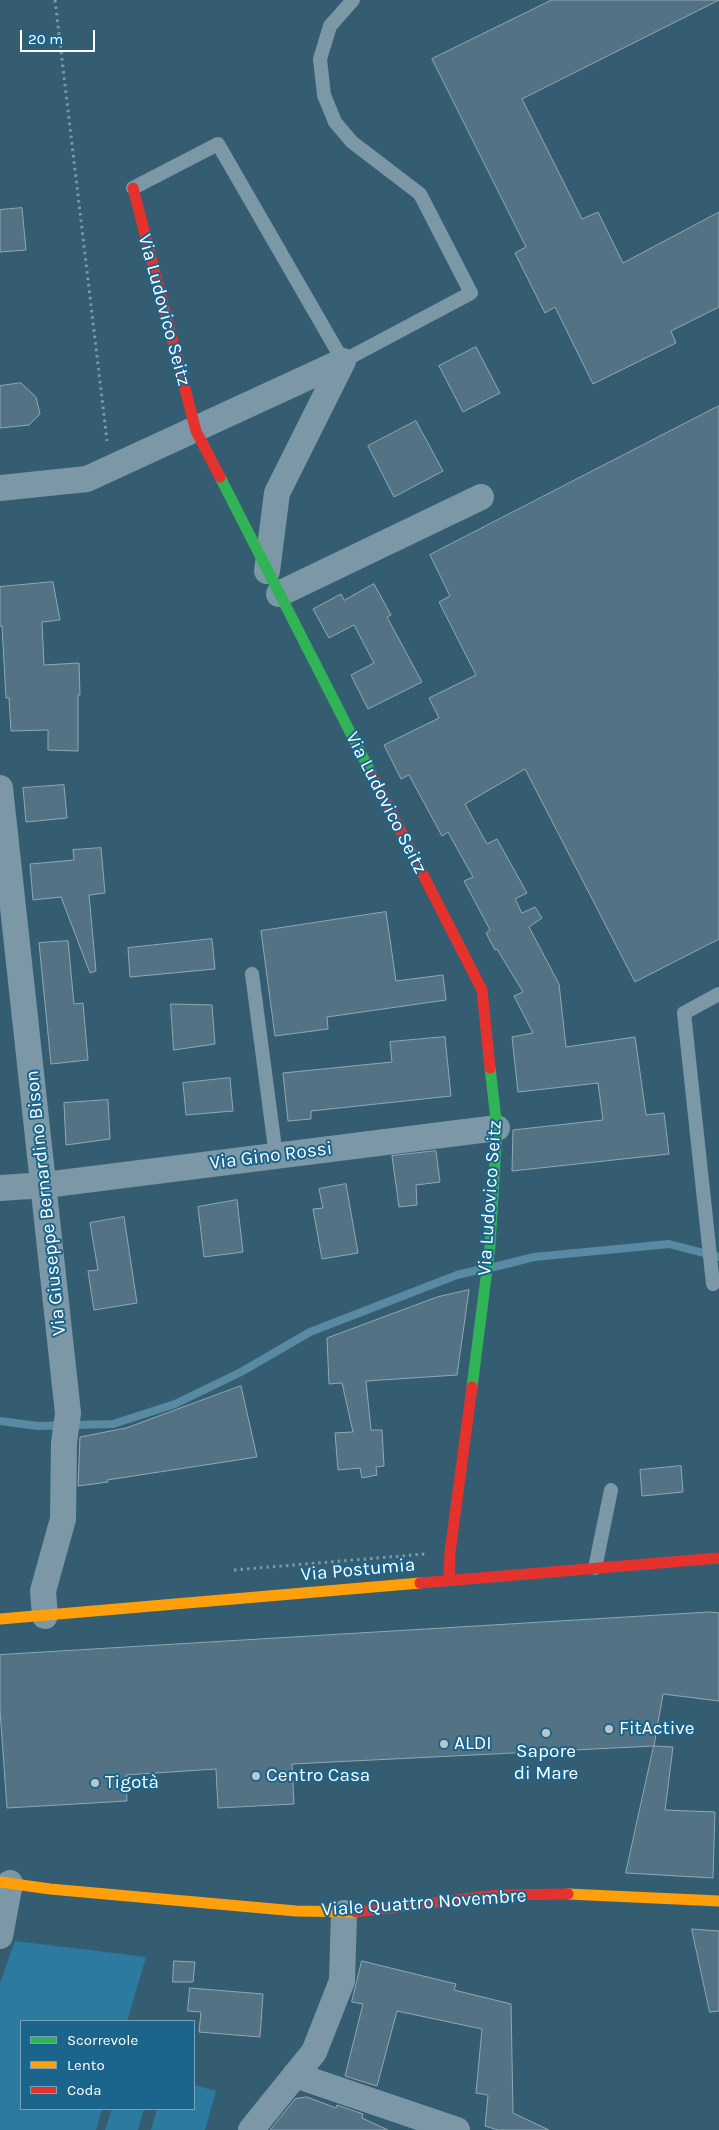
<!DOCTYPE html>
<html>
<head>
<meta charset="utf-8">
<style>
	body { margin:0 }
	#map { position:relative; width:719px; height:2130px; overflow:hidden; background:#355d72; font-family:Karla,sans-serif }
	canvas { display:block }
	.legend { position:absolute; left:20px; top:2020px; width:175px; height:90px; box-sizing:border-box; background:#1b658c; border:1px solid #76a3ba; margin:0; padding:6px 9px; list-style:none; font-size:15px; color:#fff }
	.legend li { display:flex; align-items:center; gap:10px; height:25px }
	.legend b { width:25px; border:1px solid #76a3ba }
	.scale { position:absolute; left:20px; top:30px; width:75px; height:22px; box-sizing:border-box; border:2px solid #fff; border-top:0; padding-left:6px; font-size:15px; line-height:18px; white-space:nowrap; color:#fff; -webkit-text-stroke:4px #1b658c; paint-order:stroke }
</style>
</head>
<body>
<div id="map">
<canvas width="719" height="2130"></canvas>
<ul class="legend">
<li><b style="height:6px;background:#30b455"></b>Scorrevole</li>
<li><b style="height:6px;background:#ff9f0a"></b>Lento</li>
<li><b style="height:6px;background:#e5322d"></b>Coda</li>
</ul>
<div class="scale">20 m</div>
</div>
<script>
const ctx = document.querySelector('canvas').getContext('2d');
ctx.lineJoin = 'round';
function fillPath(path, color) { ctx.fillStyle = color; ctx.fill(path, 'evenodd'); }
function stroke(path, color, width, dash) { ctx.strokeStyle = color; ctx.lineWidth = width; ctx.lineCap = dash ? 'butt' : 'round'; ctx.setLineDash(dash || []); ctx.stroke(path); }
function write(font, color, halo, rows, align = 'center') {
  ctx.font = font + ' Karla,sans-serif'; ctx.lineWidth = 4; ctx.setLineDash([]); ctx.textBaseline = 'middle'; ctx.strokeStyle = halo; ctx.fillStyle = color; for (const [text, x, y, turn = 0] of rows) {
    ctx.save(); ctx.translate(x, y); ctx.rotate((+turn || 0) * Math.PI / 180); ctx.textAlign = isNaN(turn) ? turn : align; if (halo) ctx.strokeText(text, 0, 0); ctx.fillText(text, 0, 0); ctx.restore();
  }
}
const green = new Path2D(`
	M 15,1941 L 146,1957 L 127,2021 L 21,2021 L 21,2109 L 102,2109 L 96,2130 L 0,2130 L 0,1983 Z
	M 194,2085 L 216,2091 L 205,2130 L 151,2130 L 157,2109 L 194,2109 Z
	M 112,2109 L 144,2109 L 138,2130 L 105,2130 Z`);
const stream = new Path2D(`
	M 494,1267 L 534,1257 L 669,1244 L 719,1257
	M 0,1421 L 38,1426 L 113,1424 L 175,1404 L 241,1372 L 310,1332 L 457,1275 L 482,1269`);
const building = new Path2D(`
	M 552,0 L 719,0 L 522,99 L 582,219 L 598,212 L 623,263 L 719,212 L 719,307 L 671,331 L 676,343 L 593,384 L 555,307 L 545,313 L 515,253 L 526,247 L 432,59 Z
	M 22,208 L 26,250 L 0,252 L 0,210 Z
	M 476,347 L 500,393 L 463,412 L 439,366 Z
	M 21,383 L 36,397 L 40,414 L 29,425 L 0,428 L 0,386 Z
	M 719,406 L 719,939 L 635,982 L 525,769 L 465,804 L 487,844 L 497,839 L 527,893 L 515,899 L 522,913 L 535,907 L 542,918 L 529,927 L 559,984 L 566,1047 L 635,1037 L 646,1115 L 664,1113 L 669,1154 L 512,1171 L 513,1130 L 603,1120 L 598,1083 L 518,1092 L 512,1037 L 533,1033 L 514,996 L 523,992 L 497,949 L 495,950 L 486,933 L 490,930 L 464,881 L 473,877 L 448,832 L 442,836 L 409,775 L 401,779 L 384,745 L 439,718 L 429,698 L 476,675 L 439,602 L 450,596 L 430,555 Z
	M 416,421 L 443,471 L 394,497 L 368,446 Z
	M 53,582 L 60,620 L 42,622 L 44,665 L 79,663 L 80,695 L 78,695 L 78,751 L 48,750 L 48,730 L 11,731 L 9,698 L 6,698 L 2,626 L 0,626 L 0,587 Z
	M 374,584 L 391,615 L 387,617 L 422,682 L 368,709 L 351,675 L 374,663 L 354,625 L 329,638 L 313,609 L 341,594 L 344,600 Z
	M 64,785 L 67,818 L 26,822 L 23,788 Z
	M 101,848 L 105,893 L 89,895 L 96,971 L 90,973 L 61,897 L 33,900 L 30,864 L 74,860 L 73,850 Z
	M 386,912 L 396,981 L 443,975 L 446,1000 L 327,1017 L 328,1029 L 275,1036 L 261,931 Z
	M 212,939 L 215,969 L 130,977 L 128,948 Z
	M 68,941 L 74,1004 L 83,1003 L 88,1060 L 51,1064 L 39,943 Z
	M 171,1004 L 212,1005 L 215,1044 L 174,1050 Z
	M 445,1037 L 451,1096 L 311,1111 L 311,1119 L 288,1121 L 283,1073 L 392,1062 L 390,1042 Z
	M 230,1078 L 233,1111 L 186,1115 L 183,1083 Z
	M 108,1100 L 110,1139 L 66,1145 L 64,1103 Z
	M 436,1151 L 440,1182 L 416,1185 L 417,1205 L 399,1207 L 392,1156 Z
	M 346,1184 L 358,1253 L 322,1259 L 313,1209 L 323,1208 L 319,1189 Z
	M 237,1200 L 243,1252 L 204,1257 L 198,1207 Z
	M 124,1217 L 137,1303 L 94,1310 L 88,1271 L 98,1270 L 90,1223 Z
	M 469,1290 L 457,1375 L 366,1381 L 371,1430 L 382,1430 L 384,1466 L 376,1467 L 377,1475 L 362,1478 L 360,1468 L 338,1470 L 335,1433 L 353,1432 L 342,1383 L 329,1384 L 327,1338 L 437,1297 Z
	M 241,1386 L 257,1457 L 107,1480 L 108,1482 L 78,1486 L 80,1437 L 126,1428 Z
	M 681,1466 L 683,1492 L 642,1496 L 640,1470 Z
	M 710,1612 L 719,1613 L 719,1701 L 663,1694 L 654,1746 L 292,1764 L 294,1804 L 218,1808 L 216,1769 L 126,1775 L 127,1801 L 7,1808 L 0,1710 L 0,1655 Z
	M 654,1746 L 673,1747 L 665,1810 L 715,1812 L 713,1878 L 626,1873 Z
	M 692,1929 L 719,1931 L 719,2011 L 710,2012 Z
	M 174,1961 L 195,1962 L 193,1982 L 173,1982 Z
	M 362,1961 L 456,1984 L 454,1990 L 511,2004 L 513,2113 L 549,2130 L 498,2130 L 485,2126 L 488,2095 L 476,2093 L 482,2029 L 397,2011 L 377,2086 L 345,2076 L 363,2004 L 352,2002 Z
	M 190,1988 L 263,1994 L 260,2037 L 199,2032 L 201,2012 L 188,2011 Z
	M 307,2097 L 336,2108 L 337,2105 L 363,2114 L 362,2118 L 388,2130 L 270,2130 L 295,2099 Z`);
const path = new Path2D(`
	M 55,0 L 107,441
	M 234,1570 L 425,1554`);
const lane = new Path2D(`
	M 133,188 L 218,144 L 343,361 L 471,293 L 420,194 L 352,142 L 335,122 L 324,95 L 320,59 L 330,26 L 353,0
	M 252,974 L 276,1156
	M 713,1284 L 684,1013 L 719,994
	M 595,1568 L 611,1490`);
const street = new Path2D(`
	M 0,488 L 87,479 L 343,361
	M 267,571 L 277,493 L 343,361
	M 279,594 L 481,497
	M 0,788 L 68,1413 L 64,1443 L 63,1519 L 43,1591 L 45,1616
	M 0,1188 L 45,1185 L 497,1128
	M 0,1936 L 10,1883
	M 295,2075 L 457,2130
	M 251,2130 L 314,2052 L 342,1981 L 344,1913`);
const fast = new Path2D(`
	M 220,477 L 372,775
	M 472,1387 L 490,1246 L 497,1128 L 490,1068`);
const slow = new Path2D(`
	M 0,1619 L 420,1583
	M 0,1882 L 50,1889 L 296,1911 L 356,1912
	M 568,1894 L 719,1901`);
const jam = new Path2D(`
	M 133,188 L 196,431 L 220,477
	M 372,775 L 482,990 L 490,1068
	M 449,1580 L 450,1552 L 472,1387
	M 420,1583 L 719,1558
	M 356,1912 L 498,1895 L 568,1894`);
const markers = [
	[609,1729,5,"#b8c6ce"],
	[546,1733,5,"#b8c6ce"],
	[444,1744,5,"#b8c6ce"],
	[256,1776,5,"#b8c6ce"],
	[95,1783,5,"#b8c6ce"]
];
const streetNames = [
	["Via Ludovico Seitz",164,310,75],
	["Via Ludovico Seitz",386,803,63],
	["Via Gino Rossi",271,1156,-7],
	["Via Ludovico Seitz",490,1198,-86],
	["Via Giuseppe Bernardino Bison",46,1203,-96],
	["Via Postumia",358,1570,-5],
	["Viale Quattro Novembre",424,1903,-4]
];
const poiNames = [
	["FitActive",619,1729],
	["ALDI",454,1744],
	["Sapore",546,1752,"center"],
	["di Mare",546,1774,"center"],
	["Centro Casa",266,1776],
	["Tigotà",105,1783]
];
fillPath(green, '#2c7aa0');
stroke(stream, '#588aa3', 8);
fillPath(building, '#537384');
stroke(building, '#90a8b4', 1);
stroke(path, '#7c98a6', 3, [2.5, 4]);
stroke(lane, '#7c98a6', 14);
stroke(street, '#7c98a6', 26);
stroke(fast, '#30b455', 11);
stroke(slow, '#ff9f0a', 11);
stroke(jam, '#e5322d', 11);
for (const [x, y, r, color] of markers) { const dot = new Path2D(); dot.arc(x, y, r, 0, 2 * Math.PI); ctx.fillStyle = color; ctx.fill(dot); stroke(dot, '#1b658c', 2); }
write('19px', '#fff', '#1b658c', streetNames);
write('19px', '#fff', '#1b658c', poiNames, 'left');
</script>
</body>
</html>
